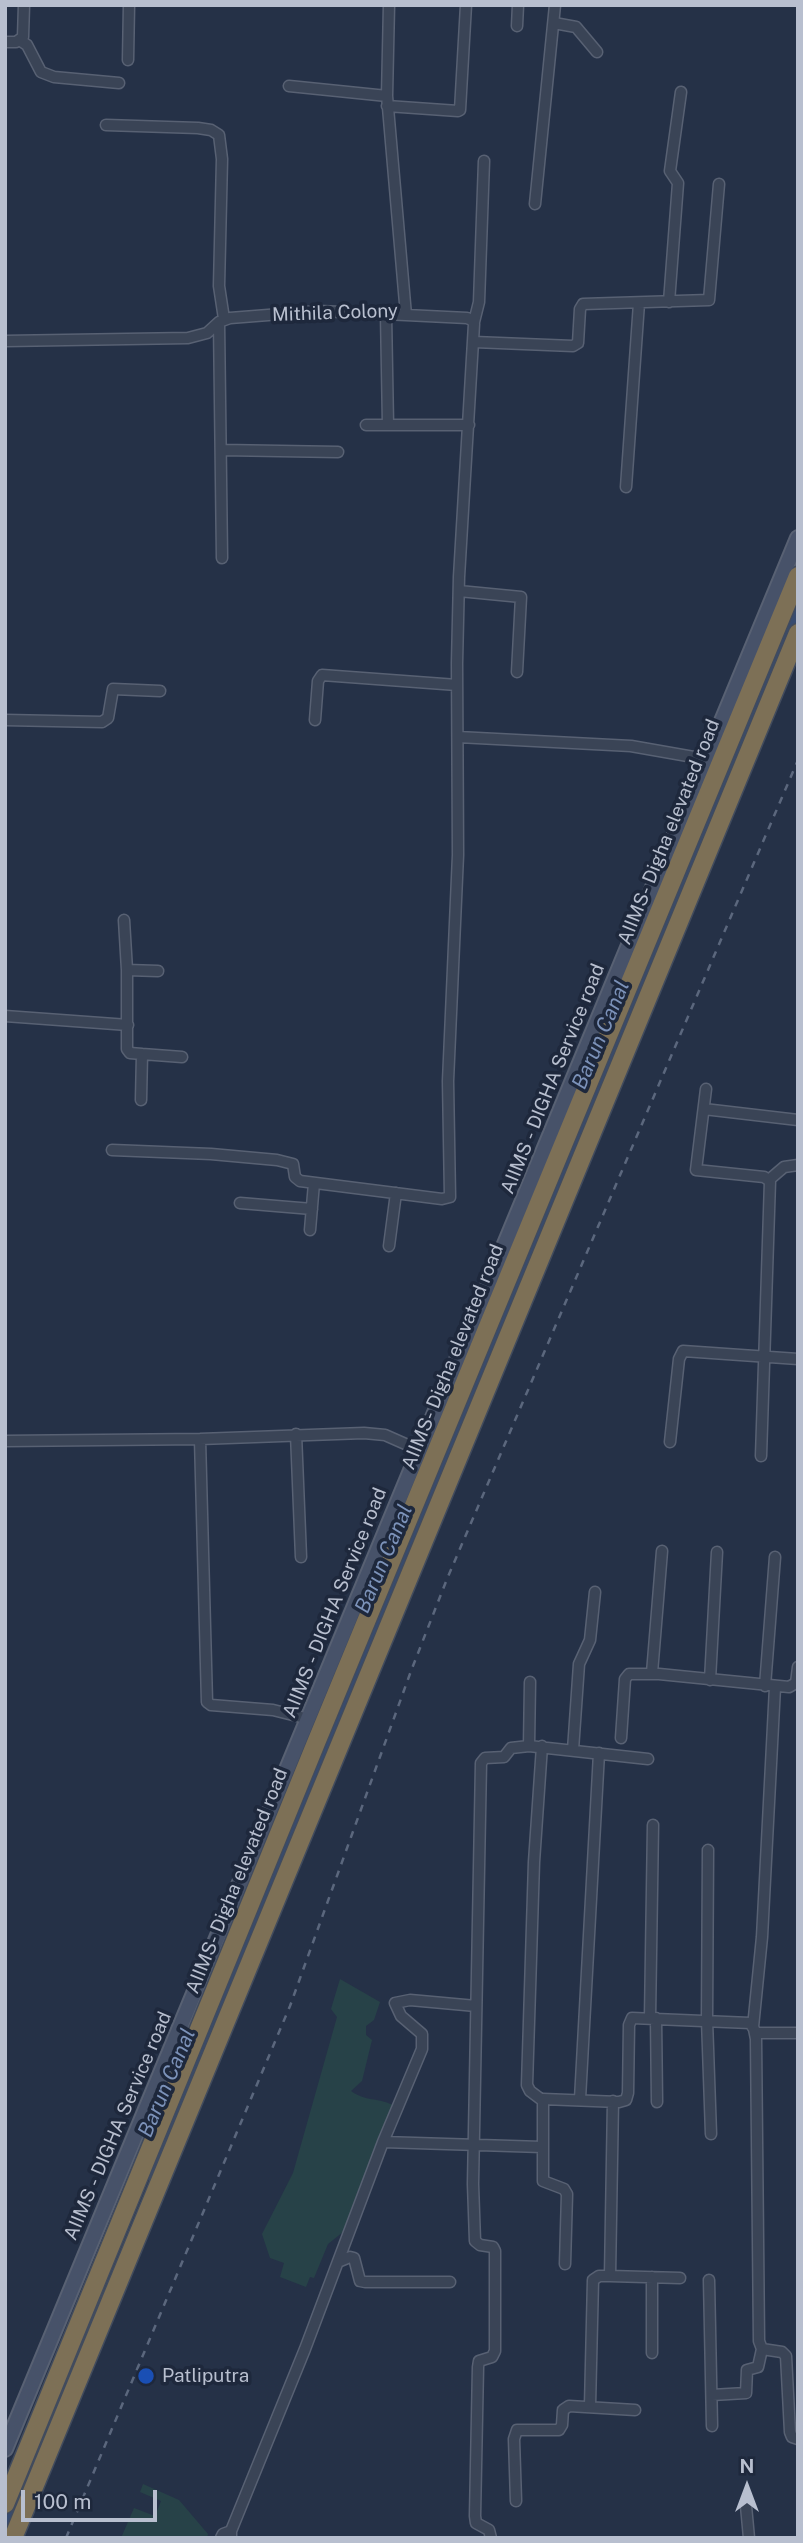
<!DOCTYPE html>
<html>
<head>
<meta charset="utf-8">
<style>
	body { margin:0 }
	#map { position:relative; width:803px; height:2543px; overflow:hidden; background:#253147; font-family:"Public Sans",sans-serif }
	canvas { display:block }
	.frame { position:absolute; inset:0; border:7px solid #b8bfcf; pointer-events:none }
	.north { position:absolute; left:712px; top:2452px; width:70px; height:70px; -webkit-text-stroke:5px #1e283c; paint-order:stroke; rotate:0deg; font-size:19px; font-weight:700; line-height:28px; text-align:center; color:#b8bfcf }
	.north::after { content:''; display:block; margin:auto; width:24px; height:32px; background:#b8bfcf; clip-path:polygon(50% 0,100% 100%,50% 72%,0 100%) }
	.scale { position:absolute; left:21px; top:2490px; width:136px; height:32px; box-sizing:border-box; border:4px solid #b8bfcf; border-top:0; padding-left:9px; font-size:21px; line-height:24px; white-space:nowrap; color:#b8bfcf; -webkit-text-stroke:5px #1e283c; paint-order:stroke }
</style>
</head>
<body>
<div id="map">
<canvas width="803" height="2543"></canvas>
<div class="frame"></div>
<div class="north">N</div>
<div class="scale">100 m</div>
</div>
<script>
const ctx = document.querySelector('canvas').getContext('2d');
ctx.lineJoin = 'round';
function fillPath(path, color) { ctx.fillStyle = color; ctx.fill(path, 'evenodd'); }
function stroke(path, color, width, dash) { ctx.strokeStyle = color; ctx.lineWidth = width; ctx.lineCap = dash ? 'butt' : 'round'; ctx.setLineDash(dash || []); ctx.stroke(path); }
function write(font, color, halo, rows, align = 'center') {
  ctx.font = font + ' "Public Sans",sans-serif'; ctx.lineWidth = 7; ctx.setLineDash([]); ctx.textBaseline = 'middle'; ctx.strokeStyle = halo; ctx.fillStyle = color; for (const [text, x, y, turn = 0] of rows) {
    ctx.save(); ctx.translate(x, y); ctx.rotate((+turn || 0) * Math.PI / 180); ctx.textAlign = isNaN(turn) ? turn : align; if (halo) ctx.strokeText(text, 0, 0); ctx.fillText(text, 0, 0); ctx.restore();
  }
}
const green = new Path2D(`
	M 340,1979 L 380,2002 L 374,2020 L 366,2026 L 366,2035 L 372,2040 L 362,2081 L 351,2091 C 367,2102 376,2097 393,2105 L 343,2232 L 328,2244 L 314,2278 L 310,2277 L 306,2287 L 280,2277 L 284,2263 L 270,2258 L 262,2234 L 293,2173 L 337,2017 L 331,2009 Z
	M 143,2484 L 179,2500 L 208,2534 L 207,2538 L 121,2538 L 134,2508 L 155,2516 L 161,2501 L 140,2492 Z`);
const canal = new Path2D(`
	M 149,2175 L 798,610
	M 5,2522 L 14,2500`);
const minor = new Path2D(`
	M 554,23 L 576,27 L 597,52
	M 517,26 L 518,5
	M 21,41 L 27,45 L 41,72 L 54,77 L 119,83
	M 5,42 L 16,42 L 23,37 L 24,5
	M 128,60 L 129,5
	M 289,86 L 387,96
	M 387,106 L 458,111 L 460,110 L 466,5
	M 106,125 L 198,128 L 211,130 L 219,135 L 222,159 L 219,286 L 224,319
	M 535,204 L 555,5
	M 669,302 L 678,183 L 670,171 L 681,92
	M 386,314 L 388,425
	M 219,322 L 222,558
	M 474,322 L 479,302 L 484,161
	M 5,341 L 188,338 L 207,333 L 219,322 L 230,318 L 319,311 L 406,315 L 387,96 L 389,5
	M 474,342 L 573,346 L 578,343 L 580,309 L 583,304 L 709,300 L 719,184
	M 366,425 L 469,425
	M 222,450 L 338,452
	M 626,487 L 639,303
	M 459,591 L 521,597 L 517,672
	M 5,720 L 102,722 L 108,718 L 113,689 L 160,691
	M 315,720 L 318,681 L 322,675 L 457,685
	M 458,737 L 631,746 L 705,759
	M 124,920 L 127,970
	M 5,1016 L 128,1025
	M 142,1054 L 182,1057
	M 706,1089 L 696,1170 L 764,1177 L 770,1181 L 761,1456
	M 141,1100 L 142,1054 L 130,1053 L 127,1049 L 127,970 L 158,971
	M 704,1109 L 798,1120
	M 112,1150 L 211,1154 L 277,1160 L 293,1164 L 295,1177 L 300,1181 L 442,1199 L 450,1197 L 448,1081 L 458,855 L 457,663 L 459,577 L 474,324 L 472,320 L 467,318 L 406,315
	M 770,1179 L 784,1167 L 798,1165
	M 240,1203 L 312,1209
	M 310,1230 L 314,1183
	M 389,1246 L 396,1193
	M 296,1434 L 301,1557
	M 200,1439 L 207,1702 L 211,1705 L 273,1710 L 309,1719
	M 5,1441 L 200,1439 L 364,1433 L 385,1435 L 419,1450
	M 670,1442 L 679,1359 L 683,1351 L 798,1359
	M 652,1673 L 662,1551
	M 710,1680 L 717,1552
	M 765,1686 L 775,1557
	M 621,1738 L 625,1679 L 629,1674 L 659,1674 L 789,1687 L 796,1683 L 798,1667
	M 529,1746 L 530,1682
	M 542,1746 L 534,1862 L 527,2085 L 530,2091 L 542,2100
	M 573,1750 L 579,1664 L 590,1640 L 595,1592
	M 708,1850 L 707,2020 L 711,2134
	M 650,2018 L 653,1825
	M 656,2018 L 657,2102
	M 753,2027 L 762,1937 L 775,1687
	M 755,2033 L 798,2033
	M 580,2099 L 599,1753
	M 383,2142 L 542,2147
	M 338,2262 L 350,2257 L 354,2258 L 360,2281 L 365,2282 L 450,2282
	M 565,2264 L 567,2194 L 564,2189 L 543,2181 L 543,2099 L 619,2102 L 626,2100 L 628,2093 L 629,2025 L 632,2018 L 750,2023 L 754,2029 L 756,2039 L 759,2341 L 762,2349 L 782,2352 L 786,2356 L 790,2432 L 792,2437 L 798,2439
	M 610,2276 L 613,2101
	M 652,2277 L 652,2353
	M 709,2280 L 712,2426
	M 712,2395 L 746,2393 L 747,2370 L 758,2367 L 762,2349
	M 590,2406 L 593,2280 L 599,2276 L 610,2276 L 680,2278
	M 516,2501 L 514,2439 L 517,2430 L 559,2430 L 562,2425 L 563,2410 L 569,2406 L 635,2410
	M 746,2506 L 749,2538
	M 231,2531 L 305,2349 L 383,2142 L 422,2049 L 422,2034 L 401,2016 L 395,2003 L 410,2000 L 476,2006
	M 221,2538 L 223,2534 L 231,2531 L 231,2538
	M 491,2538 L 489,2530 L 476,2523 L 475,2516 L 478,2367 L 479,2361 L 492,2357 L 495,2351 L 495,2251 L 493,2247 L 480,2245 L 475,2241 L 473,2184 L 481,1763 L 485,1758 L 504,1757 L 511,1748 L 529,1746 L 648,1759`);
const secondary = new Path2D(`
	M 5,2449 L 798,538`);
const motorway = new Path2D(`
	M 5,2504 L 318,1738 L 798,576
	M 13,2538 L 798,633`);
const rail = new Path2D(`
	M 66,2538 L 290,2006 L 411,1671 L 447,1579 L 798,760`);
const markers = [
	[146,2376,9,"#1a4fb4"]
];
const streetNames = [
	["Mithila Colony",335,313,-2],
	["AIIMS- Digha elevated road",669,832,-68],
	["AIIMS - DIGHA Service road",553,1079,-68],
	["AIIMS- Digha elevated road",453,1357,-68],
	["AIIMS - DIGHA Service road",335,1603,-68],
	["AIIMS- Digha elevated road",237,1881,-68],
	["AIIMS - DIGHA Service road",118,2126,-67]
];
const poiNames = [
	["Patliputra",162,2376]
];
const waterNames = [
	["Barun Canal",601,1035,-67],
	["Barun Canal",384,1559,-67],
	["Barun Canal",167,2083,-67]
];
fillPath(green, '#274248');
stroke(canal, '#374b6f', 10);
stroke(minor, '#586173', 13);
stroke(secondary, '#586173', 18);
stroke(motorway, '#414b5d', 21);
stroke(minor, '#3a4456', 10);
stroke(secondary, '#475269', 14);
stroke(motorway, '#7d7056', 18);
stroke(rail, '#5b677d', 2.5, [7, 7]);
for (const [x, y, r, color] of markers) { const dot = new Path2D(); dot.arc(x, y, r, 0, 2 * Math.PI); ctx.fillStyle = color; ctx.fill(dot); stroke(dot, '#1e283c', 2.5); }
write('19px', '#b8bfcf', '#1e283c', streetNames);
write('19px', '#b8bfcf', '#1e283c', poiNames, 'left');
write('italic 21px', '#7c92b9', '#1e283c', waterNames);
</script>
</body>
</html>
